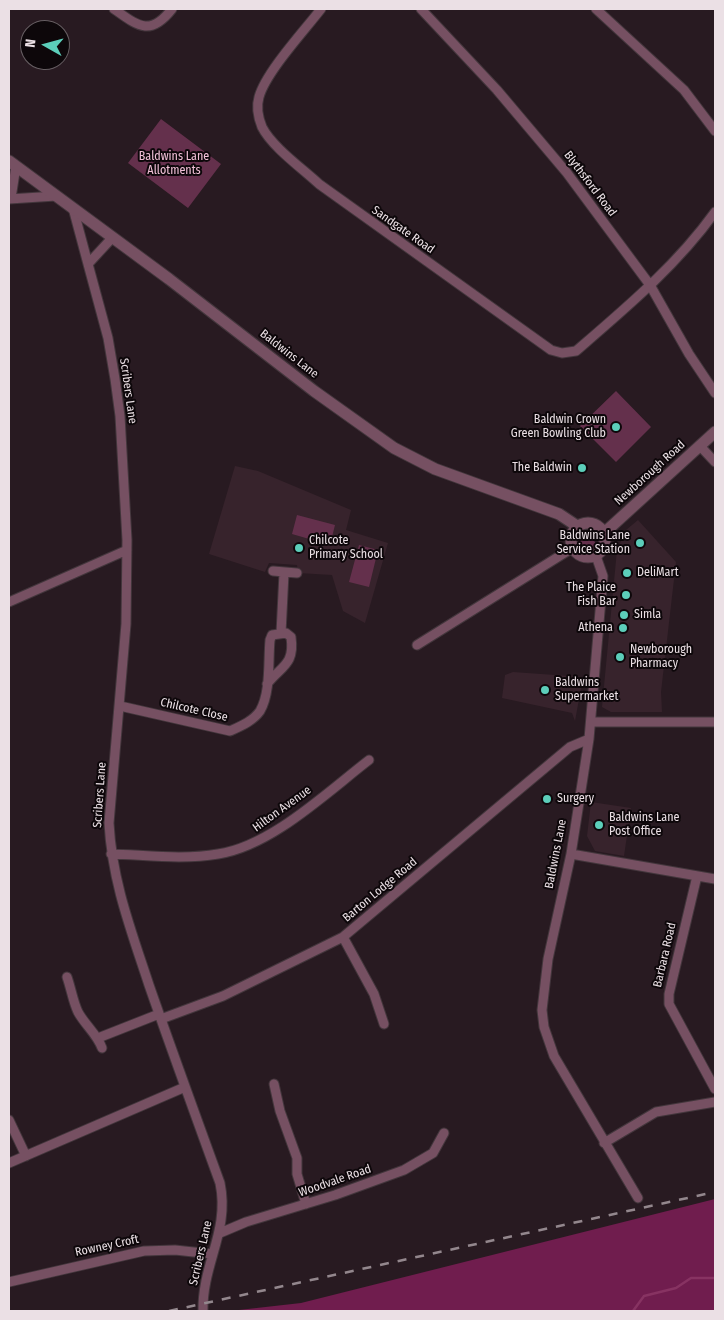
<!DOCTYPE html>
<html>
<head>
<meta charset="utf-8">
<style>
	body { margin:0 }
	#map { position:relative; width:724px; height:1320px; overflow:hidden; background:#281a21; font-family:"Fira Sans Condensed",sans-serif }
	canvas { display:block }
	.frame { position:absolute; inset:0; border:10px solid #ebe0e5; pointer-events:none }
	.north { position:absolute; left:20px; top:20px; width:50px; height:50px; box-sizing:border-box; background:#0d070a; border:1px solid #665e62; border-radius:50%; rotate:277deg; font-size:14px; font-weight:700; line-height:20px; text-align:center; color:#ebe0e5 }
	.north::after { content:''; display:block; margin:auto; width:18px; height:22px; background:#5cceba; clip-path:polygon(50% 0,100% 100%,50% 72%,0 100%) }
</style>
</head>
<body>
<div id="map">
<canvas width="724" height="1320"></canvas>
<div class="frame"></div>
<div class="north">N</div>
</div>
<script>
const ctx = document.querySelector('canvas').getContext('2d');
ctx.lineJoin = 'round';
function fillPath(path, color) { ctx.fillStyle = color; ctx.fill(path, 'evenodd'); }
function stroke(path, color, width, dash) { ctx.strokeStyle = color; ctx.lineWidth = width; ctx.lineCap = dash ? 'butt' : 'round'; ctx.setLineDash(dash || []); ctx.stroke(path); }
function write(font, color, halo, rows, align = 'center') {
  ctx.font = font + ' "Fira Sans Condensed",sans-serif'; ctx.lineWidth = 4; ctx.setLineDash([]); ctx.textBaseline = 'middle'; ctx.strokeStyle = halo; ctx.fillStyle = color; for (const [text, x, y, turn = 0] of rows) {
    ctx.save(); ctx.translate(x, y); ctx.rotate((+turn || 0) * Math.PI / 180); ctx.textAlign = isNaN(turn) ? turn : align; if (halo) ctx.strokeText(text, 0, 0); ctx.fillText(text, 0, 0); ctx.restore();
  }
}
const built = new Path2D(`
	M 235,466 L 258,471 L 351,510 L 346,530 L 388,543 L 365,623 L 343,611 L 332,575 L 298,573 L 297,565 L 269,563 L 265,572 L 209,554 Z
	M 638,520 L 676,562 L 661,692 L 662,712 L 611,712 L 602,707 L 617,550 L 626,530 Z
	M 513,672 L 583,677 L 575,721 L 572,713 L 502,698 L 505,675 Z
	M 591,802 L 631,808 L 624,856 L 595,851 L 587,836 Z`);
const green = new Path2D(`
	M 161,119 L 221,164 L 188,208 L 128,163 Z
	M 616,391 L 651,427 L 616,462 L 580,426 Z
	M 297,515 L 335,525 L 330,545 L 292,534 Z
	M 581,532 L 590,534 L 596,544 L 593,550 L 585,550 L 578,540 Z
	M 359,545 L 378,550 L 369,587 L 349,582 Z`);
const forest = new Path2D(`
	M 715,1199 L 715,1311 L 230,1311 L 301,1303 Z`);
const stream = new Path2D(`
	M 633,1311 L 644,1296 L 676,1288 L 691,1278 L 715,1278`);
const minor = new Path2D(`
	M 114,9 C 138,26 150,37 172,9
	M 321,9 C 304,31 266,72 259,97 C 256,107 258,117 262,127 C 272,147 303,169 319,184 L 551,350 L 562,353 L 576,351 C 626,308 677,265 715,212
	M 421,9 L 497,90 L 567,173 L 650,285 L 689,354 L 715,393
	M 596,9 L 684,90 L 715,131
	M 11,198 L 16,166
	M 9,199 L 56,196
	M 73,208 L 88,264
	M 112,238 L 88,264 L 108,338 L 115,379 L 120,416 L 127,540 L 126,624 L 109,823 C 112,881 131,930 149,985 C 172,1051 196,1117 220,1183 C 230,1231 202,1264 203,1311
	M 700,446 L 715,462
	M 596,556 L 603,576 L 589,739 L 571,854 L 548,959 L 542,1010 L 544,1027 L 554,1056 L 638,1198
	M 273,571 L 297,573
	M 9,602 L 127,550
	M 281,633 L 284,573
	M 417,645 L 574,547
	M 120,706 L 230,731 C 241,726 253,721 260,711 C 271,692 268,661 270,640 L 272,635 L 286,633 L 291,637 C 295,665 281,666 267,684
	M 591,722 L 715,722
	M 111,854 C 146,855 183,860 218,854 C 271,846 326,793 369,760
	M 571,854 L 715,879
	M 697,876 L 669,994 L 669,1004 L 715,1089
	M 343,937 L 374,994 L 384,1024
	M 67,977 C 71,988 73,1002 78,1012 C 85,1025 97,1034 102,1048
	M 161,1019 L 223,996 L 343,937 L 570,747 L 589,739
	M 98,1038 L 159,1014
	M 274,1084 L 280,1111 L 297,1158 L 297,1174 L 306,1204
	M 9,1120 L 26,1156
	M 604,1143 L 656,1112 L 715,1102
	M 9,1163 L 185,1087
	M 220,1233 L 246,1222 L 335,1195 L 404,1170 L 433,1153 L 444,1133
	M 9,1282 L 144,1251 L 175,1250 L 212,1254`);
const tertiary = new Path2D(`
	M 9,161 L 169,279 L 314,391 L 394,448 L 435,469 L 559,514 L 577,526
	M571 540a17 17 0 1 1 34 0a17 17 0 1 1-34 0Z
	M 603,534 L 715,432`);
const rail = new Path2D(`
	M 169,1311 L 715,1192`);
const markers = [
	[616,427,5,"#5cceba"],
	[582,468,5,"#5cceba"],
	[640,543,5,"#5cceba"],
	[299,548,5,"#5cceba"],
	[627,573,5,"#5cceba"],
	[626,595,5,"#5cceba"],
	[624,615,5,"#5cceba"],
	[623,628,5,"#5cceba"],
	[620,657,5,"#5cceba"],
	[545,690,5,"#5cceba"],
	[547,799,5,"#5cceba"],
	[599,825,5,"#5cceba"]
];
const parkNames = [
	["Baldwins Lane",174,157],
	["Allotments",174,171]
];
const streetNames = [
	["Blythsford Road",590,184,53],
	["Sandgate Road",403,230,35],
	["Baldwins Lane",289,354,38],
	["Scribers Lane",128,391,82],
	["Newborough Road",650,473,-42],
	["Chilcote Close",194,710,13],
	["Scribers Lane",100,795,-86],
	["Hilton Avenue",282,809,-36],
	["Baldwins Lane",556,854,-79],
	["Barton Lodge Road",380,890,-40],
	["Barbara Road",665,955,-77],
	["Woodvale Road",335,1181,-19],
	["Rowney Croft",107,1246,-12],
	["Scribers Lane",201,1253,-77]
];
const poiNames = [
	["Baldwin Crown",606,420,"right"],
	["Green Bowling Club",606,434,"right"],
	["The Baldwin",572,468,"right"],
	["Baldwins Lane",630,536,"right"],
	["Service Station",630,550,"right"],
	["Chilcote",309,541],
	["Primary School",309,555],
	["DeliMart",637,573],
	["The Plaice",616,588,"right"],
	["Fish Bar",616,602,"right"],
	["Simla",634,615],
	["Athena",613,628,"right"],
	["Newborough",630,650],
	["Pharmacy",630,664],
	["Baldwins",555,683],
	["Supermarket",555,697],
	["Surgery",557,799],
	["Baldwins Lane",609,818],
	["Post Office",609,832]
];
fillPath(built, '#37232c');
fillPath(green, '#64304c');
fillPath(forest, '#701d4e');
stroke(stream, '#873362', 2.5);
stroke(minor, '#43363c', 11);
stroke(tertiary, '#43363c', 13);
stroke(minor, '#765062', 9);
stroke(tertiary, '#765062', 11);
stroke(rail, '#93878d', 2.5, [9, 9]);
for (const [x, y, r, color] of markers) { const dot = new Path2D(); dot.arc(x, y, r, 0, 2 * Math.PI); ctx.fillStyle = color; ctx.fill(dot); stroke(dot, '#0d070a', 2); }
write('12px', '#f1c0d7', '#0d070a', parkNames);
write('12px', '#ebe0e5', '#0d070a', streetNames);
write('12px', '#ebe0e5', '#0d070a', poiNames, 'left');
</script>
</body>
</html>
